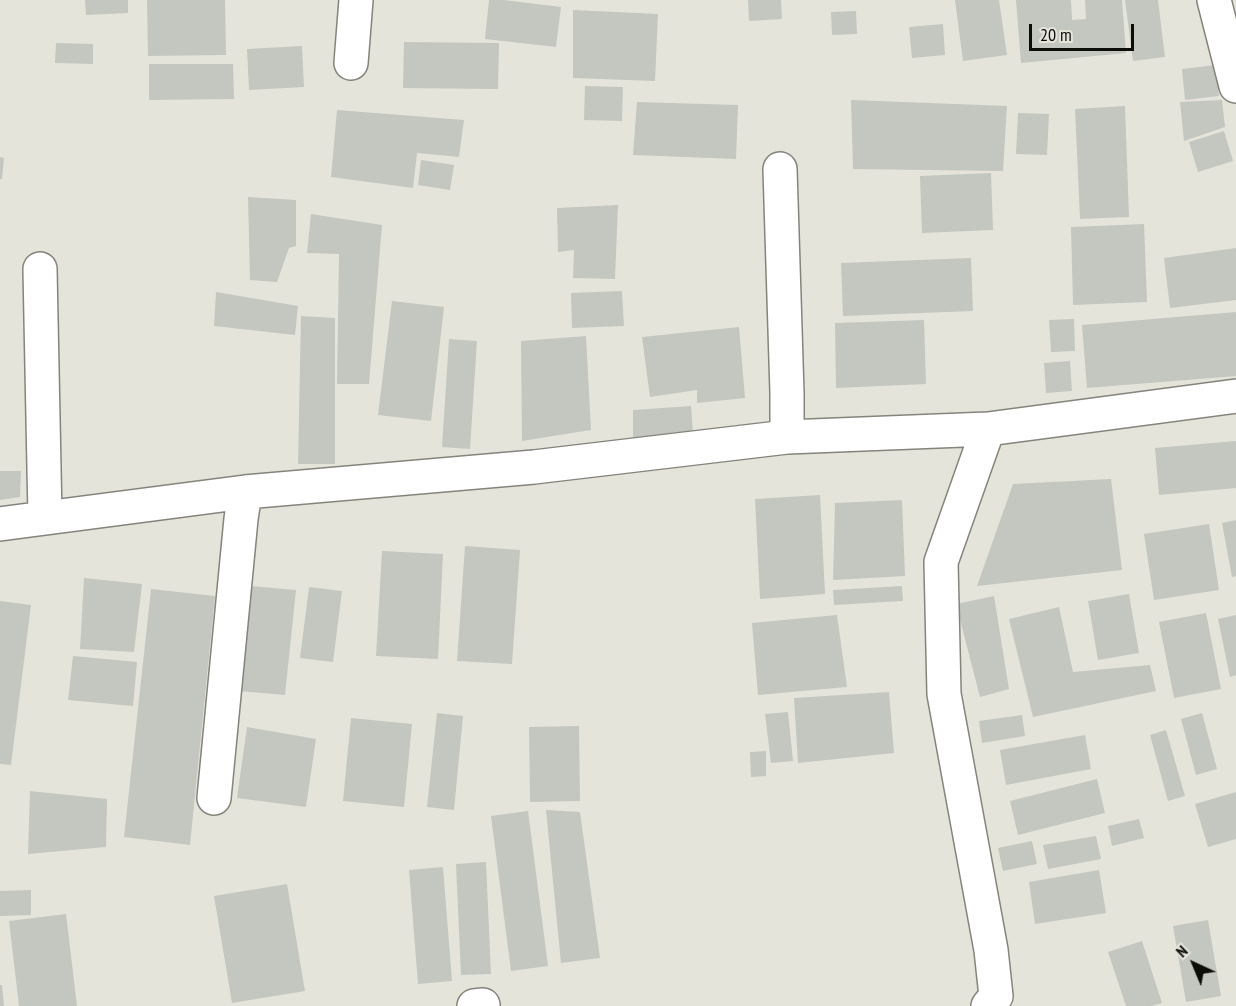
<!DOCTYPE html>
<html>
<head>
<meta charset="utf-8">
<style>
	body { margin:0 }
	#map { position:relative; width:1236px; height:1006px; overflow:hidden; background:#e5e4db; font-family:"PT Sans Narrow",sans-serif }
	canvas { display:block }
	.north { position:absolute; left:1164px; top:934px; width:60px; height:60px; -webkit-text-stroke:4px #e5e4db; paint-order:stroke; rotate:316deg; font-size:16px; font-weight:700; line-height:24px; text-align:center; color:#0c0c09 }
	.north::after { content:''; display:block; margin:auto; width:21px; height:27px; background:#0c0c09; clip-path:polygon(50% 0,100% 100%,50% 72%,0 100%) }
	.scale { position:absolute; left:1029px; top:24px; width:105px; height:27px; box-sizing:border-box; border:3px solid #0c0c09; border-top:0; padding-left:8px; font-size:18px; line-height:21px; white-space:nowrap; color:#0c0c09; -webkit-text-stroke:4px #e5e4db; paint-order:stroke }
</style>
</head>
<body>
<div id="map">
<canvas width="1236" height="1006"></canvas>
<div class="north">N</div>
<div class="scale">20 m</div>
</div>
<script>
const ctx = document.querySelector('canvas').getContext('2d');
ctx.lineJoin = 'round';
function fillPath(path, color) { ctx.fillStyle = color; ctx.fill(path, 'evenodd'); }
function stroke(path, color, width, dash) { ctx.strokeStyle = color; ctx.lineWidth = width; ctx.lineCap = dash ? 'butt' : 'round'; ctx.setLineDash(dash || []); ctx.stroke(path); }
const building = new Path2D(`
	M 85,0 L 128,0 L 128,13 L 86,15 Z
	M 147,0 L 225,0 L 226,55 L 148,56 Z
	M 489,0 L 504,0 L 561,7 L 556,47 L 485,39 Z
	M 748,0 L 781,0 L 782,19 L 749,21 Z
	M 955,0 L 999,0 L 1007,55 L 963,61 Z
	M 1016,0 L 1071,0 L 1072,20 L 1086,19 L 1085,0 L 1122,0 L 1126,53 L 1021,63 Z
	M 1125,0 L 1158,0 L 1165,57 L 1133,61 Z
	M 573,10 L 658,14 L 655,81 L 573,78 Z
	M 856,11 L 857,34 L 832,35 L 831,12 Z
	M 943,24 L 945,55 L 912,58 L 909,27 Z
	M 404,42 L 499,43 L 498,89 L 403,88 Z
	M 56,43 L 93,44 L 93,64 L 55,63 Z
	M 302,46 L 304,87 L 249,90 L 247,49 Z
	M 149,64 L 233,64 L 234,99 L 149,100 Z
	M 1216,65 L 1219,96 L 1185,100 L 1182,69 Z
	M 585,86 L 623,87 L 622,121 L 584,120 Z
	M 851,100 L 1007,106 L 1003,171 L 853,169 Z
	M 1222,100 L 1225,127 L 1184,141 L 1180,102 Z
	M 637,102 L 738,105 L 736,159 L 633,155 Z
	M 1125,106 L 1129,217 L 1080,219 L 1075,109 Z
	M 337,110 L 464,120 L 459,157 L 417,153 L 413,188 L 331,177 Z
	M 1018,113 L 1049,114 L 1047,155 L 1016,154 Z
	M 1224,131 L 1233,161 L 1198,172 L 1189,142 Z
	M 0,157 L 4,158 L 2,179 L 0,179 Z
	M 421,160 L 454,165 L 450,190 L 418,185 Z
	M 991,173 L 993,230 L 922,233 L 920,176 Z
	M 248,197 L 296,200 L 296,246 L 289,248 L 277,282 L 250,280 Z
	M 618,205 L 615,279 L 573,278 L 574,250 L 558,252 L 557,208 Z
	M 311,214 L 382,225 L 369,384 L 337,384 L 339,254 L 307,253 Z
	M 1144,224 L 1147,302 L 1073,305 L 1071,227 Z
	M 1236,248 L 1236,300 L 1170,308 L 1164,258 Z
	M 971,258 L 973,311 L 843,316 L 841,263 Z
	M 622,291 L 624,326 L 572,328 L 571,293 Z
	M 216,292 L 298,306 L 295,335 L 214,326 Z
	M 392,301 L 444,307 L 431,421 L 378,415 Z
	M 1236,312 L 1236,376 L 1087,388 L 1082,325 Z
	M 301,316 L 335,318 L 335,464 L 298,464 Z
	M 1074,319 L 1075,351 L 1051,352 L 1049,320 Z
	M 924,320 L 926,384 L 836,388 L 835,323 Z
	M 739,327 L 745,398 L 697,403 L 697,390 L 650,397 L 642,337 Z
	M 586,336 L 591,430 L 522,441 L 521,341 Z
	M 449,339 L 477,341 L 470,449 L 442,447 Z
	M 1070,361 L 1072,391 L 1046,393 L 1044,363 Z
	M 691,406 L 693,433 L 633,438 L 633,410 Z
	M 1236,441 L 1236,488 L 1159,495 L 1155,448 Z
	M 0,471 L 21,471 L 20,497 L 0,500 Z
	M 1111,479 L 1122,570 L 977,586 L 1013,484 Z
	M 820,495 L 825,594 L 760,599 L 755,499 Z
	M 902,500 L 905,576 L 833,580 L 835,503 Z
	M 1236,520 L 1236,576 L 1232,577 L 1222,523 Z
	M 1209,524 L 1219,590 L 1154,600 L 1144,534 Z
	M 465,546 L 520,550 L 512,664 L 457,661 Z
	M 382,551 L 443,554 L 438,659 L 376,656 Z
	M 84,578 L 142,584 L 134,652 L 80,649 Z
	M 250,586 L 296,590 L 285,695 L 239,691 Z
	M 902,586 L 903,601 L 834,605 L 833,590 Z
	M 309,587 L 342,591 L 333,662 L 300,658 Z
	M 151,589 L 215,596 L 190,845 L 124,837 Z
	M 1129,594 L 1139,653 L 1098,660 L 1088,601 Z
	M 994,596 L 1009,689 L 980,697 L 956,604 Z
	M 0,601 L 31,605 L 11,765 L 0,764 Z
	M 1059,607 L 1073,672 L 1150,665 L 1156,691 L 1033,717 L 1009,619 Z
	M 1206,613 L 1221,689 L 1174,698 L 1159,622 Z
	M 837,615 L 847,687 L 758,695 L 752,623 Z
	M 1236,615 L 1236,675 L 1230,677 L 1218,619 Z
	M 73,656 L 137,662 L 133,706 L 68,700 Z
	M 889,692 L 894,753 L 798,763 L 794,698 Z
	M 788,712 L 793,761 L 771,763 L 765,714 Z
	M 437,713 L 463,716 L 454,810 L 427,807 Z
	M 1202,713 L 1217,769 L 1196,775 L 1181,719 Z
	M 1022,715 L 1025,736 L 982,743 L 979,721 Z
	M 351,718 L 412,724 L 404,807 L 343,801 Z
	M 579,726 L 580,801 L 530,802 L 529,727 Z
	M 247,727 L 316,739 L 306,807 L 237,798 Z
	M 1166,730 L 1185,796 L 1168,801 L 1150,735 Z
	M 1085,735 L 1091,769 L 1006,785 L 1000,750 Z
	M 766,751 L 766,776 L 751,777 L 750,752 Z
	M 1097,779 L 1105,813 L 1018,835 L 1010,801 Z
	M 30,791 L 107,799 L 106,847 L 28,854 Z
	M 1236,792 L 1236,839 L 1208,847 L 1195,804 Z
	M 546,810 L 580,812 L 600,958 L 561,963 Z
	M 528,811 L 548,966 L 511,971 L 491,816 Z
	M 1139,819 L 1144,838 L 1112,846 L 1108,826 Z
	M 1096,836 L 1101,859 L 1048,869 L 1043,845 Z
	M 1032,841 L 1037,864 L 1003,871 L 998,848 Z
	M 486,862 L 491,974 L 461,975 L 456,864 Z
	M 443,867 L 452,981 L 418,984 L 409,870 Z
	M 1099,870 L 1106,913 L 1035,924 L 1029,882 Z
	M 287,884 L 305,991 L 232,1003 L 214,896 Z
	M 31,890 L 31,915 L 0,916 L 0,891 Z
	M 66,914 L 77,1006 L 19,1006 L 9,921 Z
	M 1208,920 L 1221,996 L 1186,1002 L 1173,926 Z
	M 1142,941 L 1162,1003 L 1151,1006 L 1126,1006 L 1108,952 Z
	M 0,985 L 2,985 L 4,1006 L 0,1006 Z`);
const minor = new Path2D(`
	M 1214,0 L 1236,86
	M 351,63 L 356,0
	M 780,169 L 787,393 L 787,437
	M 40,269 L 45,518
	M 988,429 L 941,562 L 944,694 L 991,950 L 996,996 L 988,1006
	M 0,524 L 245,492 L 534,467 L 787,437 L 988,429 L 1236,396
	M 214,798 L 241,519 L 245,492
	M 474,1006 L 483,1005`);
fillPath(building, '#c4c7bf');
stroke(minor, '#85847c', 36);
stroke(minor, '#fff', 33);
</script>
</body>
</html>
